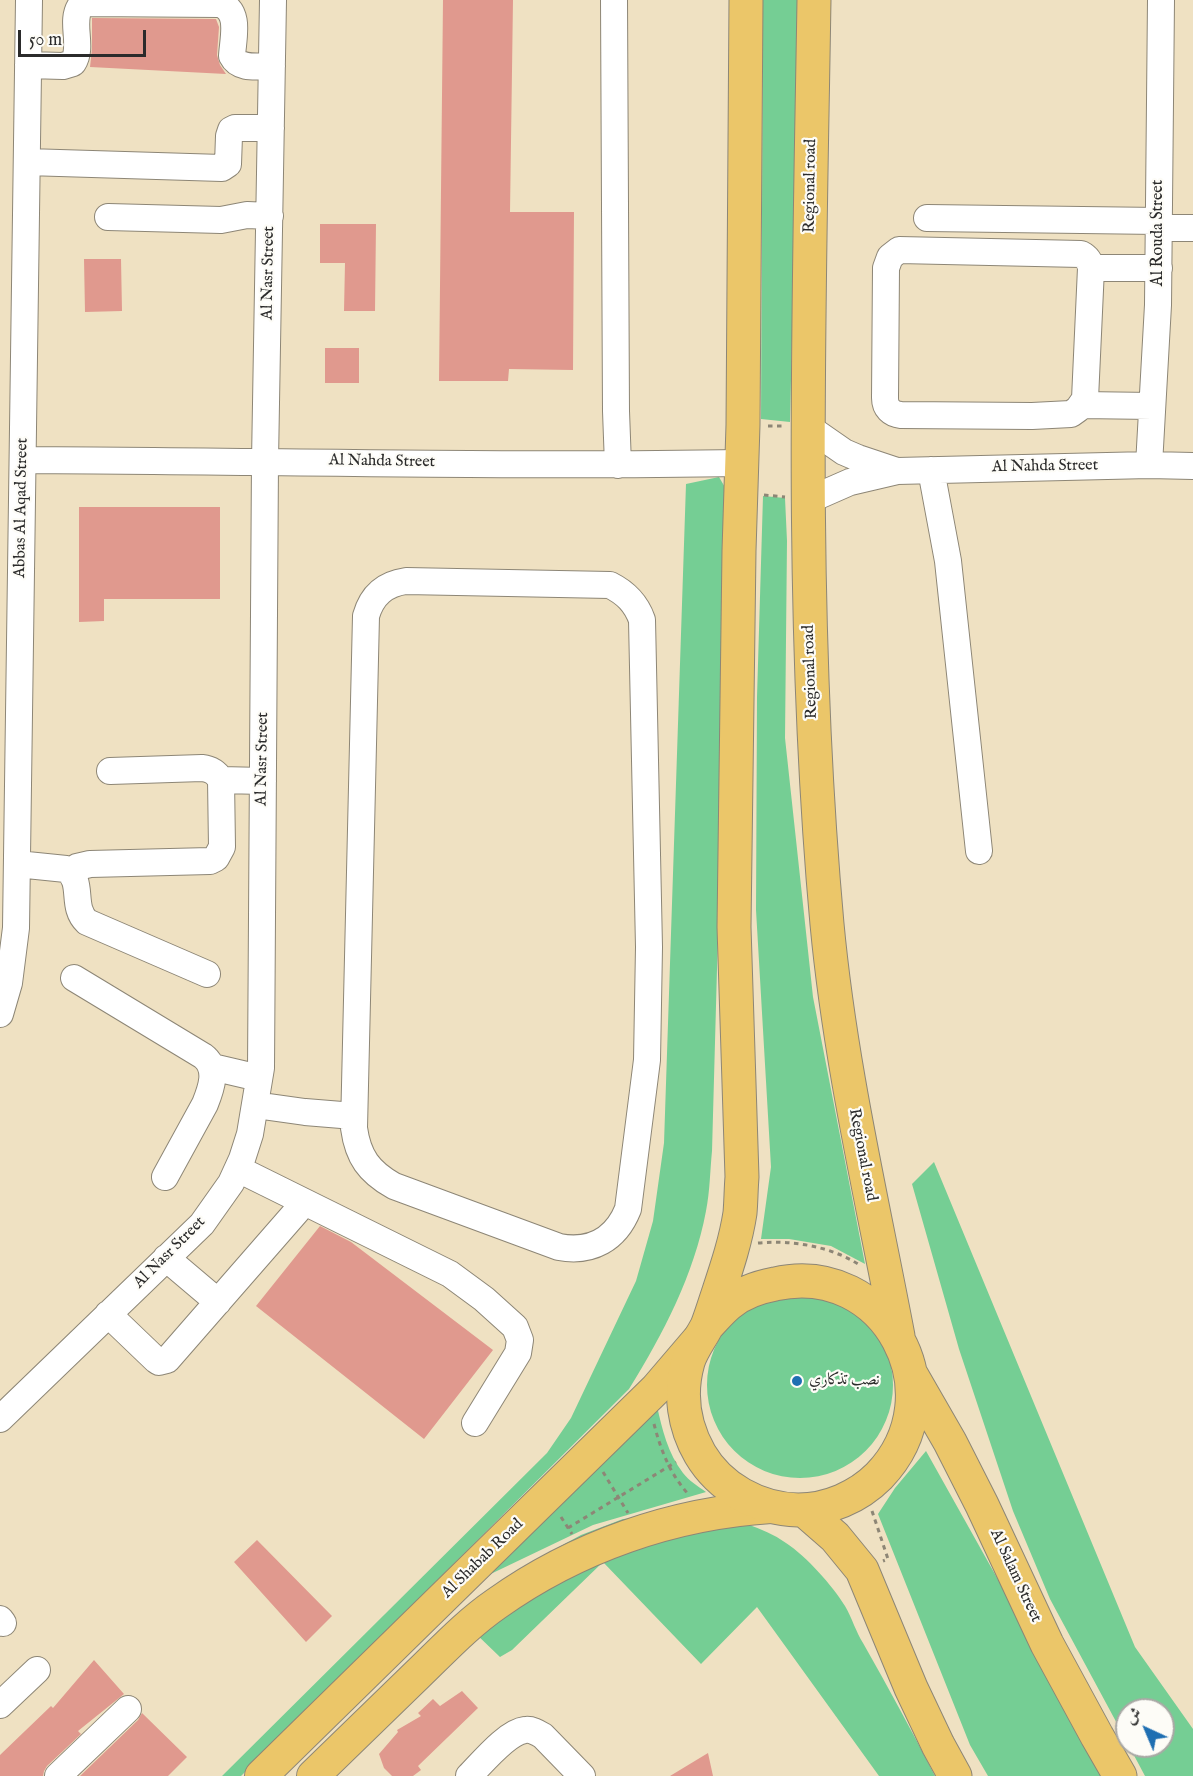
<!DOCTYPE html>
<html>
<head>
<meta charset="utf-8">
<style>
	body { margin:0 }
	#map { position:relative; width:1193px; height:1776px; overflow:hidden; background:#efe1c2; font-family:"IM FELL English",Amiri,serif }
	canvas { display:block }
	.north { position:absolute; left:1115px; top:1698px; width:60px; height:60px; box-sizing:border-box; background:#fdfcf7; border:2px solid #a9a8a5; border-radius:50%; rotate:316deg; font-size:16px; font-weight:700; line-height:24px; text-align:center; color:#2b2b2b }
	.north::after { content:''; display:block; margin:auto; width:21px; height:27px; background:#1f6fb2; clip-path:polygon(50% 0,100% 100%,50% 72%,0 100%) }
	.scale { position:absolute; left:18px; top:30px; width:128px; height:27px; box-sizing:border-box; border:3px solid #2b2b2b; border-top:0; padding-left:8px; font-size:18px; line-height:21px; white-space:nowrap; color:#2b2b2b; -webkit-text-stroke:4px #fdfcf7; paint-order:stroke }
</style>
</head>
<body>
<div id="map">
<canvas width="1193" height="1776"></canvas>
<div class="north">ش</div>
<div class="scale">50 m</div>
</div>
<script>
const ctx = document.querySelector('canvas').getContext('2d');
ctx.lineJoin = 'round';
function fillPath(path, color) { ctx.fillStyle = color; ctx.fill(path, 'evenodd'); }
function stroke(path, color, width, dash) { ctx.strokeStyle = color; ctx.lineWidth = width; ctx.lineCap = dash ? 'butt' : 'round'; ctx.setLineDash(dash || []); ctx.stroke(path); }
function write(font, color, halo, rows, align = 'center') {
  ctx.font = font + ' "IM FELL English",Amiri,serif'; ctx.lineWidth = 4.5; ctx.setLineDash([]); ctx.textBaseline = 'middle'; ctx.strokeStyle = halo; ctx.fillStyle = color; for (const [text, x, y, turn = 0] of rows) {
    ctx.save(); ctx.translate(x, y); ctx.rotate((+turn || 0) * Math.PI / 180); ctx.textAlign = isNaN(turn) ? turn : align; if (halo) ctx.strokeText(text, 0, 0); ctx.fillText(text, 0, 0); ctx.restore();
  }
}
const green = new Path2D(`
	M 763,0 L 800,0 L 790,422 L 761,419 Z
	M 719,477 L 730,496 L 712,1151 C 710,1171 710,1191 706,1211 C 694,1275 663,1334 629,1389 L 241,1776 L 222,1776 L 547,1453 L 571,1418 L 636,1281 L 653,1221 L 664,1143 L 686,484 Z
	M 763,496 L 785,498 L 787,541 L 785,738 L 813,997 L 865,1264 L 831,1246 L 789,1239 L 761,1239 L 771,1167 L 756,910 L 757,697 Z
	M 934,1162 L 1135,1647 L 1193,1729 L 1193,1776 L 1145,1776 L 1129,1746 L 1163,1746 L 1163,1710 L 1127,1710 L 1127,1742 L 1050,1599 L 1013,1511 L 959,1349 L 912,1184 Z
	M707 1385a93 93 0 1 1 186 0a93 93 0 1 1-186 0Z
	M 657,1406 C 662,1429 668,1454 683,1473 C 689,1481 698,1486 706,1492 L 593,1525 L 476,1581 Z
	M 926,1451 L 1108,1776 L 988,1776 L 970,1745 L 878,1514 L 895,1488 Z
	M 705,1513 C 734,1520 762,1526 786,1543 C 807,1557 832,1585 845,1606 C 852,1618 856,1632 863,1643 C 888,1687 912,1731 935,1776 L 879,1776 L 757,1607 L 701,1664 L 603,1562 L 512,1650 L 500,1657 L 474,1632 L 501,1583 L 537,1559 L 581,1535 L 623,1519 Z`);
const building = new Path2D(`
	M 443,0 L 513,0 L 510,212 L 574,212 L 573,370 L 509,369 L 508,381 L 439,381 Z
	M 92,18 L 216,19 L 219,27 L 217,55 L 220,65 L 226,74 L 90,67 L 92,49 Z
	M 320,224 L 376,224 L 375,311 L 344,311 L 345,263 L 320,263 Z
	M 84,259 L 121,259 L 122,311 L 85,312 Z
	M 325,348 L 359,348 L 359,383 L 325,383 Z
	M 79,507 L 220,507 L 220,599 L 104,599 L 104,621 L 79,622 Z
	M 320,1226 L 351,1242 L 493,1350 L 424,1439 L 256,1306 Z
	M 257,1540 L 332,1616 L 306,1642 L 234,1562 Z
	M 94,1660 L 124,1694 L 78,1731 L 81,1734 L 47,1766 L 44,1771 L 43,1776 L 0,1776 L 0,1755 L 51,1706 L 53,1708 Z
	M 462,1691 L 478,1708 L 418,1766 L 421,1770 L 413,1776 L 392,1776 L 384,1768 L 379,1754 L 398,1732 L 397,1730 L 421,1716 L 418,1713 L 433,1699 L 440,1706 Z
	M 142,1713 L 187,1757 L 168,1776 L 80,1776 L 138,1720 Z
	M 708,1753 L 713,1776 L 670,1776 Z`);
const path = new Path2D(`
	M 768,426 L 786,426
	M 764,495 L 785,497
	M 758,1243 C 792,1240 829,1246 858,1264
	M 654,1424 C 661,1451 670,1474 689,1495
	M 603,1472 L 628,1513
	M 872,1511 L 888,1559 L 883,1561
	M 561,1517 L 572,1534
	M 568,1528 L 676,1462`);
const minor = new Path2D(`
	M 614,0 L 616,411 L 618,465
	M 28,65 L 63,66 L 73,63 C 84,46 69,21 81,5 L 89,3 L 220,4 C 241,11 233,38 232,56 C 239,70 258,66 272,66
	M 27,162 L 222,168 L 228,164 L 229,136 L 231,130 L 235,128 L 271,128
	M 108,217 L 221,220 L 247,215 L 270,216
	M 927,218 L 1159,221
	M 1159,228 L 1193,228
	M 899,250 L 1081,254 C 1087,257 1090,261 1091,268 L 1085,399 L 1078,409 L 1071,414 L 1032,416 L 901,415 C 891,414 885,408 885,398 L 886,268 L 890,257 Z
	M 1091,268 L 1159,268
	M 1082,405 L 1152,406
	M 808,427 L 844,452 L 858,458 L 897,471
	M 23,460 C 262,461 502,467 742,463
	M 1149,465 L 1158,305 L 1161,0
	M 931,470 L 948,561 L 979,851
	M 809,500 L 850,482 L 897,471 L 1149,465 L 1193,466
	M 406,581 L 610,585 C 626,593 636,603 642,620 L 649,947 L 647,1060 L 628,1209 C 616,1239 592,1253 559,1247 L 394,1186 C 369,1172 358,1157 354,1128 L 366,616 C 372,595 385,584 406,581 Z
	M 221,780 L 263,781
	M 17,864 L 66,869 C 85,882 70,906 87,922 L 207,974
	M 70,871 L 77,867 L 90,864 L 210,861 L 216,858 L 222,847 L 221,780 C 216,772 211,769 202,768 L 110,771
	M 74,978 L 203,1056 C 219,1068 211,1089 205,1104 L 165,1177
	M 0,1014 L 9,983 L 16,928 L 29,0
	M 212,1067 L 259,1078
	M 255,1105 L 305,1112 L 354,1116
	M 238,1169 L 450,1274 L 484,1299 L 515,1327 L 520,1340 L 518,1353 L 475,1423
	M 166,1258 L 218,1302
	M 108,1314 L 156,1360 L 159,1362 L 167,1360 L 304,1203
	M 0,1419 L 202,1224 L 231,1183 L 242,1159 L 250,1134 L 261,1068 L 265,461 L 273,0
	M 0,1619 L 3,1623
	M 0,1705 L 37,1670
	M 58,1776 L 128,1709
	M 469,1776 C 482,1763 507,1732 525,1730 C 532,1729 538,1733 543,1736 L 582,1776`);
const major = new Path2D(`
	M 261,1776 L 656,1389 L 697,1341
	M 313,1776 C 348,1742 383,1708 418,1674 C 442,1651 467,1624 496,1604 C 576,1547 673,1513 771,1507`);
const highway = new Path2D(`
	M 814,0 C 809,308 799,617 827,924 C 840,1063 872,1199 898,1336
	M 707,1326 C 714,1319 721,1310 730,1303 C 742,1293 759,1287 775,1284 C 886,1259 958,1394 879,1476 C 858,1497 828,1510 798,1510 C 758,1509 720,1488 700,1454 C 684,1426 679,1394 688,1362 C 692,1349 701,1338 707,1326 C 709,1321 711,1315 713,1309 C 723,1278 735,1246 740,1213 C 741,1202 741,1189 742,1177 L 734,927 L 739,551 L 743,425 L 746,0
	M 912,1376 L 950,1442 L 982,1505 L 1047,1644 L 1097,1736 L 1120,1776
	M 804,1510 L 835,1537 L 862,1570 L 911,1688 L 938,1745 L 955,1776`);
const markers = [
	[797,1381,6,"#1f6fb2"]
];
const streetNames = [
	["Regional road",811,186,-89],
	["Al Rouda Street",1159,233,-90],
	["Al Nasr Street",269,273,-89],
	["Al Nahda Street",382,462,1],
	["Al Nahda Street",1045,467,-1],
	["Abbas Al Aqad Street",22,508,-89],
	["Regional road",811,672,-92],
	["Al Nasr Street",263,759,-89],
	["Regional road",862,1155,79],
	["Al Nasr Street",170,1253,-45],
	["Al Shabab Road",483,1559,-44],
	["Al Salam Street",1015,1576,65]
];
const poiNames = [
	["نصب تذكاري",809,1381]
];
fillPath(green, '#75ce94');
fillPath(building, '#e0998e');
stroke(minor, '#8d8676', 28);
stroke(major, '#8d8676', 34);
stroke(highway, '#8d8676', 35);
stroke(path, '#8d8676', 3, [4.5, 4.5]);
stroke(minor, '#fff', 26);
stroke(major, '#ebc669', 32);
stroke(highway, '#ebc669', 33);
for (const [x, y, r, color] of markers) { const dot = new Path2D(); dot.arc(x, y, r, 0, 2 * Math.PI); ctx.fillStyle = color; ctx.fill(dot); stroke(dot, '#fdfcf7', 2); }
write('16px', '#2b2b2b', '#fdfcf7', streetNames);
write('16px', '#2b2b2b', '#fdfcf7', poiNames, 'left');
</script>
</body>
</html>
